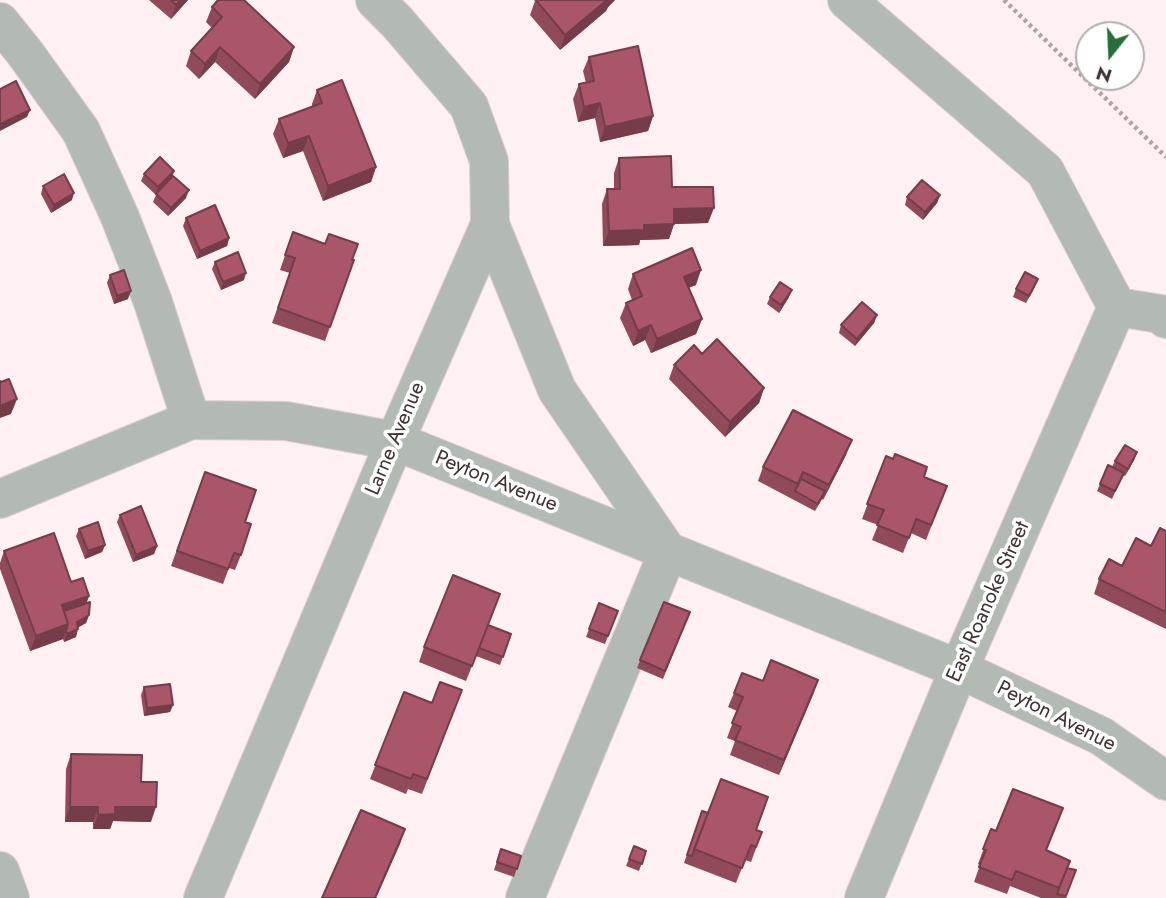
<!DOCTYPE html>
<html>
<head>
<meta charset="utf-8">
<style>
	body { margin:0 }
	#map { position:relative; width:1166px; height:898px; overflow:hidden; background:#fef0f3; font-family:Jost,sans-serif }
	canvas { display:block }
	.north { position:absolute; left:1075px; top:21px; width:70px; height:70px; box-sizing:border-box; background:#fff; border:2px solid #b1aeae; border-radius:50%; rotate:198deg; font-size:19px; font-weight:700; line-height:28px; text-align:center; color:#3d3435 }
	.north::after { content:''; display:block; margin:auto; width:24px; height:32px; background:#296e3a; clip-path:polygon(50% 0,100% 100%,50% 72%,0 100%) }
</style>
</head>
<body>
<div id="map">
<canvas width="1166" height="898"></canvas>
<div class="north">N</div>
</div>
<script>
const ctx = document.querySelector('canvas').getContext('2d');
ctx.lineJoin = 'round';
function stroke(path, color, width, dash) { ctx.strokeStyle = color; ctx.lineWidth = width; ctx.lineCap = dash ? 'butt' : 'round'; ctx.setLineDash(dash || []); ctx.stroke(path); }
function fillPath(path, color) { ctx.fillStyle = color; ctx.fill(path, 'evenodd'); }
function write(font, color, halo, rows, align = 'center') {
  ctx.font = font + ' Jost,sans-serif'; ctx.lineWidth = 7; ctx.setLineDash([]); ctx.textBaseline = 'middle'; ctx.strokeStyle = halo; ctx.fillStyle = color; for (const [text, x, y, turn = 0] of rows) {
    ctx.save(); ctx.translate(x, y); ctx.rotate((+turn || 0) * Math.PI / 180); ctx.textAlign = isNaN(turn) ? turn : align; if (halo) ctx.strokeText(text, 0, 0); ctx.fillText(text, 0, 0); ctx.restore();
  }
}
const path = new Path2D(`
	M 1004,0 L 1166,157`);
const minor = new Path2D(`
	M 847,0 L 1045,171 L 1117,307
	M 0,22 L 25,53 L 81,131 L 120,217 L 153,302 L 191,420
	M 490,224 L 557,390 L 668,552 L 525,898
	M 1117,307 L 1161,314 L 1166,319
	M 0,499 L 191,420 L 286,421 L 395,441 L 959,669 L 1101,736 L 1166,781
	M 0,871 L 10,898
	M 203,898 L 395,441 L 490,224 L 489,161 L 469,106 L 397,22 L 375,0
	M 864,898 L 959,669 L 1117,307`);
const wall = new Path2D(`
	M 149,0 L 188,0 L 171,19 Z
	M 534,0 L 615,0 L 608,7 L 606,11 L 560,50 L 530,15 L 535,1 Z
	M 212,7 L 294,47 L 289,62 L 255,99 L 215,62 L 199,79 L 186,66 L 191,51 L 212,28 L 206,22 Z
	M 589,57 L 653,116 L 648,131 L 600,142 L 595,118 L 578,122 L 573,99 L 579,84 L 586,83 L 583,71 Z
	M 317,90 L 376,167 L 371,182 L 323,201 L 303,151 L 283,158 L 273,134 L 279,119 L 312,107 L 312,104 Z
	M 619,158 L 672,187 L 708,223 L 674,224 L 669,239 L 640,240 L 639,245 L 603,246 L 602,204 L 607,189 L 614,189 L 614,173 Z
	M 144,174 L 172,177 L 186,198 L 168,216 L 153,202 L 156,195 L 141,181 Z
	M 43,186 L 72,200 L 51,213 L 41,194 Z
	M 940,195 L 937,203 L 923,220 L 905,205 L 907,197 Z
	M 186,218 L 229,238 L 227,246 L 197,259 L 183,226 Z
	M 293,232 L 354,260 L 325,341 L 272,323 L 290,273 L 280,270 Z
	M 215,262 L 244,280 L 221,290 L 212,269 Z
	M 633,274 L 696,285 L 688,288 L 702,319 L 696,334 L 651,353 L 645,340 L 633,346 L 620,318 L 626,303 L 632,300 L 628,289 Z
	M 110,275 L 128,299 L 114,304 L 107,283 Z
	M 1035,287 L 1026,303 L 1013,297 L 1016,289 Z
	M 770,297 L 789,297 L 779,313 L 767,304 Z
	M 877,315 L 874,323 L 855,346 L 839,333 L 841,325 Z
	M 702,354 L 764,388 L 759,403 L 725,437 L 669,379 L 674,365 Z
	M 1137,452 L 1134,460 L 1125,476 L 1123,475 L 1112,499 L 1097,491 L 1100,484 L 1112,467 L 1115,461 Z
	M 846,455 L 823,500 L 822,499 L 815,511 L 758,481 L 763,467 Z
	M 886,456 L 924,477 L 947,486 L 926,540 L 911,533 L 903,553 L 872,540 L 878,525 L 862,519 Z
	M 205,472 L 245,522 L 241,555 L 235,570 L 229,568 L 223,584 L 171,566 Z
	M 120,515 L 157,546 L 154,554 L 133,562 L 117,522 Z
	M 79,529 L 105,545 L 102,552 L 85,559 L 76,536 Z
	M 1166,531 L 1166,629 L 1094,594 L 1099,579 L 1122,566 L 1151,546 Z
	M 4,551 L 71,582 L 87,603 L 89,615 L 86,623 L 78,627 L 76,637 L 64,642 L 63,639 L 30,651 L 0,569 L 0,563 Z
	M 664,602 L 690,612 L 663,679 L 637,668 Z
	M 599,603 L 618,611 L 605,644 L 586,637 Z
	M 488,625 L 511,634 L 500,665 L 476,656 L 466,681 L 419,662 L 424,647 Z
	M 818,680 L 779,775 L 730,755 L 735,741 L 727,738 L 737,711 L 728,707 L 734,693 L 763,681 Z
	M 144,687 L 173,705 L 170,712 L 144,716 L 141,695 Z
	M 462,690 L 422,794 L 408,789 L 406,794 L 370,779 L 404,692 L 432,703 Z
	M 71,754 L 141,782 L 151,822 L 113,821 L 110,829 L 93,829 L 93,822 L 65,822 L 66,769 Z
	M 702,811 L 762,832 L 751,862 L 745,860 L 736,883 L 684,863 Z
	M 991,829 L 1047,850 L 1067,868 L 1076,870 L 1066,898 L 1041,898 L 1010,886 L 1007,894 L 974,882 L 980,865 L 978,864 Z
	M 634,846 L 646,851 L 639,871 L 626,866 Z
	M 501,849 L 521,856 L 514,877 L 494,870 Z`);
const shadedWall = new Path2D(`
	M 180,0 L 188,0 L 171,19 L 176,5 Z
	M 607,0 L 615,0 L 608,7 L 606,11 L 560,50 L 565,35 Z
	M 220,47 L 215,62 L 199,79 L 205,64 Z
	M 294,47 L 289,62 L 255,99 L 260,84 Z
	M 600,103 L 595,118 L 578,122 L 584,107 Z
	M 30,110 L 27,117 L 0,131 L 0,124 Z
	M 653,116 L 648,131 L 600,142 L 605,127 Z
	M 309,136 L 303,151 L 283,158 L 288,143 Z
	M 376,167 L 371,182 L 323,201 L 328,186 Z
	M 174,171 L 172,179 L 155,195 L 158,187 Z
	M 189,190 L 186,198 L 168,216 L 171,208 Z
	M 74,193 L 72,200 L 51,213 L 54,205 Z
	M 940,195 L 937,203 L 923,220 L 925,212 Z
	M 714,208 L 708,223 L 668,224 L 674,209 Z
	M 674,224 L 669,239 L 640,240 L 639,245 L 603,246 L 609,231 L 644,225 Z
	M 229,238 L 227,246 L 197,259 L 200,251 Z
	M 701,270 L 696,285 L 678,292 L 684,277 Z
	M 246,273 L 244,280 L 221,290 L 223,282 Z
	M 792,290 L 789,297 L 779,313 L 781,305 Z
	M 131,291 L 128,299 L 114,304 L 117,296 Z
	M 877,315 L 874,323 L 855,346 L 857,339 Z
	M 702,319 L 696,334 L 651,353 L 657,339 Z
	M 651,325 L 645,340 L 633,346 L 638,331 Z
	M 764,388 L 759,403 L 725,437 L 730,422 Z
	M 17,399 L 11,414 L 0,418 L 0,406 Z
	M 852,440 L 846,455 L 823,500 L 829,485 Z
	M 1137,452 L 1134,460 L 1125,476 L 1128,469 Z
	M 105,545 L 102,552 L 85,559 L 88,551 Z
	M 157,546 L 154,554 L 133,562 L 136,555 Z
	M 89,596 L 84,611 L 61,619 L 62,605 Z
	M 89,615 L 86,623 L 74,630 L 77,622 Z
	M 68,624 L 63,639 L 30,651 L 36,636 Z
	M 78,629 L 76,637 L 64,642 L 67,634 Z
	M 818,680 L 813,695 L 779,775 L 784,760 Z
	M 173,705 L 170,712 L 144,716 L 147,708 Z
	M 70,807 L 98,807 L 93,822 L 65,822 Z
	M 115,807 L 156,807 L 151,822 L 113,821 L 110,829 L 93,829 L 98,815 Z
	M 405,829 L 400,844 L 376,898 L 375,898 Z`);
const building = new Path2D(`
	M 171,0 L 180,0 L 176,5 Z
	M 218,0 L 244,0 L 294,47 L 260,84 L 220,47 L 205,64 L 191,51 L 222,17 L 212,7 Z
	M 536,0 L 607,0 L 565,35 Z
	M 638,46 L 653,116 L 605,127 L 600,103 L 584,107 L 579,84 L 594,81 L 589,57 Z
	M 342,80 L 376,167 L 328,186 L 309,136 L 288,143 L 279,119 L 322,103 L 317,90 Z
	M 16,81 L 30,110 L 0,124 L 0,89 Z
	M 671,156 L 672,187 L 713,187 L 714,208 L 674,209 L 674,224 L 644,225 L 644,230 L 609,231 L 607,189 L 620,189 L 619,158 Z
	M 160,157 L 174,171 L 158,187 L 144,174 Z
	M 64,174 L 74,193 L 54,205 L 43,186 Z
	M 173,176 L 189,190 L 171,208 L 156,194 Z
	M 922,180 L 940,195 L 925,212 L 907,197 Z
	M 215,205 L 229,238 L 200,251 L 186,218 Z
	M 293,232 L 325,244 L 329,234 L 358,244 L 352,260 L 354,260 L 330,327 L 278,308 L 295,258 L 285,255 Z
	M 692,248 L 701,270 L 684,277 L 702,319 L 657,339 L 651,325 L 638,331 L 626,303 L 642,296 L 633,274 Z
	M 238,252 L 246,273 L 223,282 L 215,262 Z
	M 124,270 L 131,291 L 117,296 L 110,275 Z
	M 1025,272 L 1038,279 L 1029,296 L 1016,289 Z
	M 780,282 L 792,290 L 781,305 L 770,297 Z
	M 862,302 L 877,315 L 857,339 L 841,325 Z
	M 717,339 L 764,388 L 730,422 L 674,365 L 694,345 L 702,354 Z
	M 9,379 L 17,399 L 0,406 L 0,381 L 1,382 Z
	M 793,410 L 852,440 L 829,485 L 803,472 L 798,484 L 763,467 Z
	M 1125,445 L 1137,452 L 1128,469 L 1115,461 Z
	M 895,454 L 927,467 L 924,477 L 947,486 L 931,525 L 916,519 L 909,538 L 877,525 L 884,510 L 867,504 L 886,456 L 893,459 Z
	M 1108,465 L 1124,473 L 1115,491 L 1100,484 Z
	M 205,472 L 256,490 L 245,522 L 251,524 L 241,555 L 234,553 L 228,569 L 177,551 Z
	M 801,479 L 825,491 L 818,504 L 795,491 Z
	M 141,506 L 157,546 L 136,555 L 120,515 Z
	M 98,522 L 105,545 L 88,551 L 79,529 Z
	M 1160,528 L 1166,531 L 1166,612 L 1099,579 L 1109,559 L 1122,566 L 1136,538 L 1151,546 Z
	M 54,533 L 71,582 L 83,578 L 89,596 L 62,605 L 68,624 L 36,636 L 4,551 Z
	M 453,575 L 500,594 L 472,666 L 424,647 Z
	M 90,602 L 89,615 L 77,622 L 78,629 L 67,634 L 66,631 L 68,624 L 64,611 Z
	M 664,602 L 690,612 L 665,671 L 640,660 Z
	M 599,603 L 618,611 L 608,636 L 589,629 Z
	M 488,625 L 511,634 L 503,657 L 479,648 Z
	M 771,660 L 818,680 L 784,760 L 735,740 L 741,727 L 732,723 L 743,697 L 734,693 L 742,673 L 763,681 Z
	M 440,682 L 462,690 L 427,779 L 413,774 L 411,779 L 375,765 L 404,692 L 432,703 Z
	M 170,684 L 173,705 L 147,708 L 144,687 Z
	M 71,754 L 142,755 L 141,782 L 157,782 L 156,807 L 115,807 L 115,814 L 98,815 L 98,807 L 70,807 Z
	M 721,779 L 768,797 L 756,830 L 762,832 L 756,847 L 751,845 L 742,868 L 694,849 Z
	M 1013,789 L 1063,808 L 1046,850 L 1070,861 L 1059,888 L 1016,871 L 1012,880 L 979,867 L 986,850 L 983,849 L 991,829 L 996,831 Z
	M 361,810 L 405,829 L 375,898 L 322,898 Z
	M 702,811 L 708,813 L 692,856 L 687,855 Z
	M 634,846 L 646,851 L 642,864 L 629,859 Z
	M 501,849 L 521,856 L 517,869 L 497,862 Z
	M 1067,868 L 1076,870 L 1066,896 L 1057,894 Z`);
const streetNames = [
	["Larne Avenue",396,439,-67],
	["Peyton Avenue",496,482,22],
	["East Roanoke Street",989,602,-66],
	["Peyton Avenue",1056,717,27]
];
stroke(minor, '#dbced1', 40);
stroke(path, '#aea2a4', 4.5, [3.5, 3.5]);
stroke(minor, '#b3bab4', 38);
fillPath(wall, '#914a5a');
fillPath(shadedWall, '#763c4a');
fillPath(building, '#a95669');
stroke(building, '#763c4a', 2);
write('21px', '#3d3435', '#fff', streetNames);
</script>
</body>
</html>
